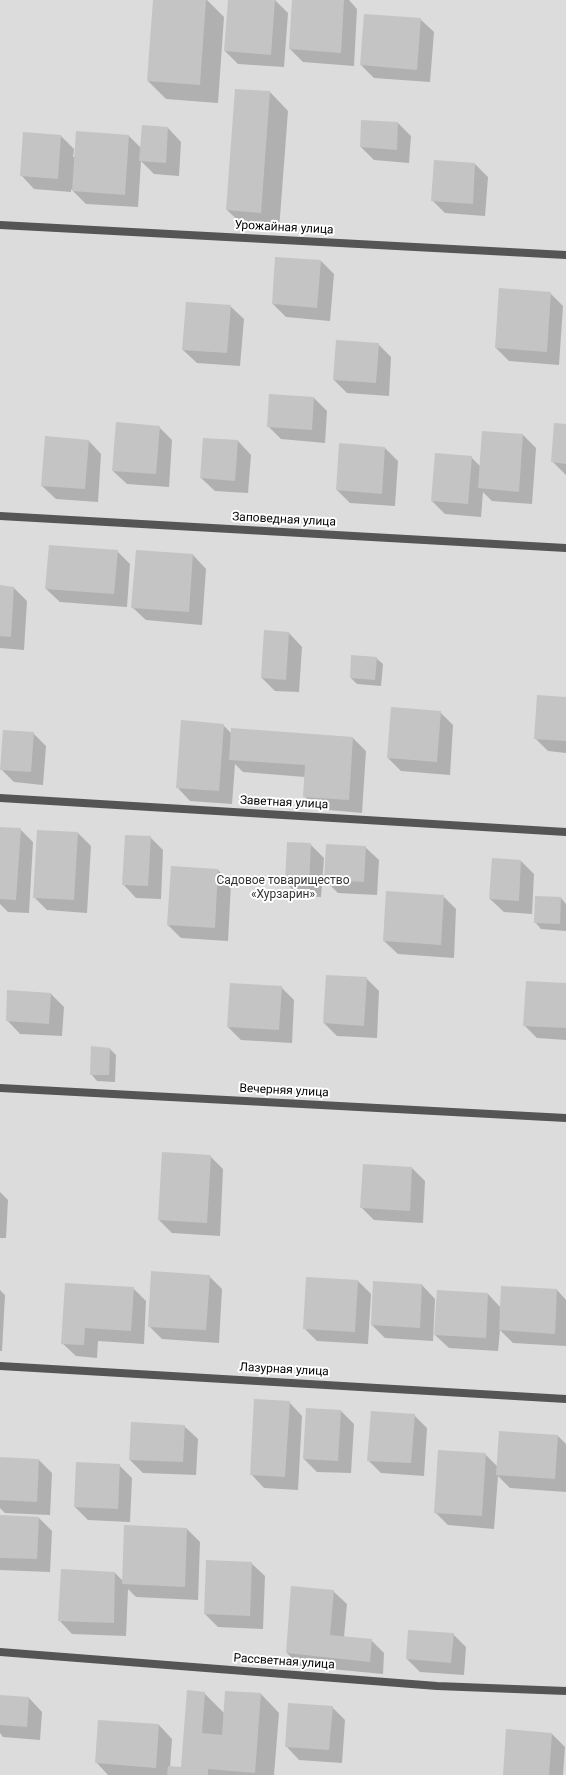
<!DOCTYPE html>
<html>
<head>
<meta charset="utf-8">
<style>
	body { margin:0 }
	canvas { display:block; background:#fff }
</style>
</head>
<body>
<canvas width="566" height="1775"></canvas>
<script>
const ctx = document.querySelector('canvas').getContext('2d');
ctx.lineJoin = 'round';
function fillPath(path, color) { ctx.fillStyle = color; ctx.fill(path, 'evenodd'); }
function stroke(path, color, width, dash) { ctx.strokeStyle = color; ctx.lineWidth = width; ctx.lineCap = dash ? 'butt' : 'round'; ctx.setLineDash(dash || []); ctx.stroke(path); }
function write(font, color, halo, rows, align = 'center') {
  ctx.font = font + ' Roboto,sans-serif'; ctx.lineWidth = 4; ctx.setLineDash([]); ctx.textBaseline = 'middle'; ctx.strokeStyle = halo; ctx.fillStyle = color; for (const [text, x, y, turn = 0] of rows) {
    ctx.save(); ctx.translate(x, y); ctx.rotate((+turn || 0) * Math.PI / 180); ctx.textAlign = isNaN(turn) ? turn : align; if (halo) ctx.strokeText(text, 0, 0); ctx.fillText(text, 0, 0); ctx.restore();
  }
}
const green = new Path2D(`
	M 0,0 L 566,0 L 566,1775 L 0,1775 Z`);
const shadow = new Path2D(`
	M 154,0 L 207,0 L 224,17 L 218,103 L 166,99 L 148,81 Z
	M 229,0 L 275,0 L 288,13 L 284,67 L 238,64 L 225,51 Z
	M 293,0 L 349,0 L 357,9 L 354,66 L 303,62 L 290,49 Z
	M 420,19 L 434,32 L 430,82 L 374,78 L 361,65 Z
	M 270,92 L 288,111 L 279,230 L 246,228 L 227,210 Z
	M 362,121 L 398,123 L 411,136 L 409,163 L 374,160 L 361,147 Z
	M 168,128 L 181,142 L 179,176 L 154,174 L 141,161 L 138,207 L 86,204 L 71,189 L 71,192 L 34,189 L 21,175 L 61,136 L 74,149 L 73,157 L 75,157 L 129,136 L 141,148 Z
	M 475,164 L 488,177 L 485,216 L 445,213 L 432,200 Z
	M 321,261 L 334,274 L 330,321 L 286,317 L 273,304 Z
	M 500,289 L 550,293 L 563,306 L 559,365 L 509,361 L 496,348 Z
	M 230,306 L 244,319 L 240,366 L 197,363 L 183,350 Z
	M 378,344 L 391,357 L 389,396 L 347,393 L 334,380 Z
	M 314,398 L 327,411 L 325,443 L 281,439 L 268,426 Z
	M 566,425 L 566,475 L 553,462 Z
	M 159,427 L 172,440 L 169,487 L 127,484 L 113,471 Z
	M 523,435 L 536,448 L 532,504 L 492,501 L 483,492 L 481,517 L 445,514 L 432,501 L 471,457 L 480,466 Z
	M 88,440 L 101,454 L 98,502 L 56,499 L 42,486 Z
	M 238,441 L 251,455 L 248,493 L 215,491 L 201,478 Z
	M 385,448 L 398,461 L 395,506 L 350,503 L 337,490 Z
	M 117,551 L 130,564 L 127,607 L 60,602 L 46,589 Z
	M 137,551 L 193,555 L 206,569 L 202,625 L 146,620 L 132,607 Z
	M 0,586 L 14,588 L 27,601 L 24,650 L 0,648 Z
	M 265,631 L 289,633 L 302,647 L 299,692 L 275,691 L 262,678 Z
	M 376,658 L 383,664 L 381,686 L 357,684 L 351,678 Z
	M 566,698 L 566,753 L 548,751 L 535,738 Z
	M 440,712 L 453,725 L 450,775 L 401,771 L 388,758 Z
	M 223,725 L 231,733 L 353,738 L 366,751 L 362,813 L 317,809 L 304,796 L 305,777 L 243,772 L 235,764 L 232,804 L 190,801 L 177,787 Z
	M 33,733 L 46,746 L 43,785 L 14,782 L 1,769 Z
	M 0,828 L 20,829 L 33,842 L 29,913 L 8,912 L 0,904 Z
	M 78,833 L 91,846 L 87,913 L 47,910 L 34,897 Z
	M 150,837 L 163,850 L 161,899 L 136,898 L 123,884 Z
	M 288,843 L 310,844 L 324,858 L 321,897 L 299,896 L 286,883 Z
	M 365,847 L 379,860 L 377,895 L 338,893 L 325,880 Z
	M 521,861 L 534,874 L 532,914 L 504,912 L 490,899 Z
	M 172,867 L 218,870 L 231,883 L 228,941 L 181,938 L 168,925 Z
	M 443,896 L 456,909 L 454,958 L 398,954 L 384,941 Z
	M 561,898 L 566,904 L 566,931 L 541,929 L 535,922 Z
	M 366,978 L 379,991 L 377,1038 L 337,1036 L 324,1023 Z
	M 566,984 L 566,1040 L 537,1038 L 524,1025 Z
	M 281,987 L 294,1000 L 292,1043 L 241,1040 L 228,1027 Z
	M 51,994 L 64,1007 L 62,1036 L 20,1034 L 7,1020 Z
	M 110,1049 L 116,1055 L 115,1082 L 97,1081 L 91,1074 Z
	M 210,1156 L 223,1169 L 220,1236 L 172,1233 L 159,1220 Z
	M 412,1168 L 425,1181 L 423,1223 L 374,1220 L 361,1207 Z
	M 0,1192 L 8,1200 L 6,1238 L 0,1238 Z
	M 209,1276 L 222,1289 L 219,1343 L 162,1339 L 149,1326 Z
	M 358,1281 L 371,1294 L 368,1344 L 317,1341 L 304,1328 Z
	M 422,1285 L 435,1299 L 433,1341 L 385,1338 L 372,1325 Z
	M 133,1288 L 146,1301 L 144,1344 L 98,1341 L 97,1358 L 76,1356 L 62,1343 Z
	M 0,1290 L 5,1295 L 2,1351 L 0,1351 Z
	M 557,1290 L 566,1300 L 566,1346 L 513,1343 L 500,1330 L 498,1351 L 449,1348 L 435,1335 L 488,1294 L 501,1308 Z
	M 289,1402 L 302,1416 L 298,1490 L 264,1488 L 251,1474 Z
	M 341,1411 L 354,1424 L 351,1473 L 317,1472 L 304,1459 Z
	M 414,1415 L 427,1428 L 424,1476 L 381,1473 L 368,1460 Z
	M 184,1426 L 198,1439 L 196,1475 L 143,1473 L 130,1460 Z
	M 558,1436 L 566,1444 L 566,1492 L 510,1488 L 498,1476 L 494,1529 L 448,1525 L 435,1512 L 485,1454 L 497,1466 Z
	M 0,1458 L 39,1460 L 52,1473 L 50,1515 L 5,1513 L 0,1508 Z
	M 119,1465 L 132,1478 L 130,1522 L 88,1520 L 75,1507 Z
	M 0,1516 L 39,1518 L 52,1531 L 50,1572 L 0,1570 Z
	M 125,1526 L 187,1529 L 200,1542 L 198,1600 L 136,1597 L 128,1589 L 126,1636 L 72,1634 L 59,1620 L 62,1570 L 115,1573 L 123,1581 Z
	M 251,1563 L 265,1576 L 263,1629 L 218,1627 L 205,1614 Z
	M 333,1591 L 347,1604 L 344,1637 L 371,1640 L 384,1653 L 383,1674 L 300,1666 L 287,1653 Z
	M 453,1634 L 466,1647 L 464,1675 L 420,1672 L 407,1659 Z
	M 204,1693 L 224,1713 L 261,1694 L 279,1713 L 274,1775 L 108,1775 L 96,1762 L 159,1725 L 172,1739 L 170,1767 L 184,1768 Z
	M 0,1696 L 29,1698 L 42,1712 L 40,1740 L 3,1737 L 0,1733 Z
	M 332,1707 L 345,1720 L 342,1763 L 299,1760 L 286,1746 Z
	M 552,1734 L 565,1747 L 563,1775 L 504,1775 Z`);
const building = new Path2D(`
	M 153,0 L 206,0 L 200,85 L 147,81 Z
	M 228,0 L 275,0 L 271,55 L 224,51 Z
	M 292,0 L 344,0 L 341,53 L 289,49 Z
	M 364,14 L 421,18 L 417,70 L 360,65 Z
	M 235,89 L 270,91 L 261,213 L 226,210 Z
	M 361,120 L 398,122 L 397,150 L 360,147 Z
	M 142,125 L 168,127 L 166,163 L 139,161 Z
	M 76,131 L 129,135 L 125,195 L 72,191 Z
	M 23,132 L 61,135 L 58,179 L 20,176 Z
	M 434,160 L 475,163 L 473,204 L 431,201 Z
	M 275,257 L 321,260 L 317,308 L 272,304 Z
	M 499,288 L 551,292 L 547,352 L 495,348 Z
	M 186,302 L 231,305 L 227,353 L 182,350 Z
	M 336,340 L 379,343 L 376,383 L 333,380 Z
	M 269,394 L 314,397 L 312,430 L 267,427 Z
	M 116,422 L 160,426 L 156,474 L 112,471 Z
	M 554,423 L 566,424 L 566,464 L 551,462 Z
	M 482,431 L 523,434 L 519,492 L 478,488 Z
	M 45,436 L 89,440 L 85,489 L 41,486 Z
	M 203,438 L 238,440 L 235,481 L 200,478 Z
	M 339,443 L 385,447 L 382,494 L 336,490 Z
	M 435,453 L 472,456 L 468,504 L 431,501 Z
	M 49,545 L 118,550 L 114,594 L 45,589 Z
	M 136,550 L 193,554 L 189,612 L 131,608 Z
	M 0,585 L 14,587 L 11,637 L 0,636 Z
	M 264,630 L 289,632 L 286,680 L 261,678 Z
	M 351,655 L 377,657 L 375,680 L 350,678 Z
	M 537,695 L 566,697 L 566,741 L 534,739 Z
	M 391,707 L 441,711 L 437,762 L 387,758 Z
	M 181,720 L 224,724 L 219,791 L 176,788 Z
	M 231,728 L 353,737 L 349,800 L 303,797 L 305,765 L 229,760 Z
	M 3,730 L 34,732 L 31,772 L 0,770 Z
	M 0,827 L 21,828 L 16,900 L 0,899 Z
	M 37,830 L 78,832 L 74,900 L 33,898 Z
	M 125,835 L 151,836 L 148,886 L 122,885 Z
	M 287,842 L 311,843 L 309,885 L 285,883 Z
	M 326,844 L 366,846 L 364,882 L 324,880 Z
	M 492,858 L 521,860 L 519,901 L 489,899 Z
	M 171,866 L 218,869 L 215,928 L 167,925 Z
	M 386,891 L 444,895 L 441,945 L 383,941 Z
	M 535,896 L 561,897 L 560,924 L 534,923 Z
	M 326,975 L 367,977 L 364,1026 L 323,1023 Z
	M 526,981 L 566,983 L 566,1028 L 523,1026 Z
	M 230,983 L 282,986 L 279,1030 L 227,1027 Z
	M 7,990 L 51,993 L 49,1024 L 6,1021 Z
	M 91,1046 L 110,1048 L 109,1075 L 90,1075 Z
	M 162,1152 L 211,1155 L 207,1223 L 158,1220 Z
	M 363,1164 L 412,1167 L 410,1211 L 360,1208 Z
	M 151,1271 L 210,1275 L 206,1330 L 148,1327 Z
	M 306,1277 L 358,1280 L 355,1332 L 303,1329 Z
	M 373,1281 L 422,1284 L 420,1328 L 371,1325 Z
	M 65,1283 L 134,1287 L 131,1331 L 85,1328 L 84,1345 L 61,1344 Z
	M 501,1286 L 557,1289 L 555,1334 L 499,1330 Z
	M 437,1290 L 488,1293 L 486,1338 L 434,1335 Z
	M 254,1399 L 290,1401 L 285,1477 L 250,1475 Z
	M 306,1408 L 341,1410 L 338,1461 L 303,1459 Z
	M 371,1411 L 415,1414 L 411,1463 L 367,1461 Z
	M 131,1422 L 185,1425 L 183,1462 L 129,1460 Z
	M 499,1431 L 558,1435 L 555,1479 L 496,1475 Z
	M 438,1450 L 486,1453 L 482,1516 L 434,1513 Z
	M 0,1457 L 39,1459 L 37,1502 L 0,1500 Z
	M 76,1462 L 120,1464 L 118,1509 L 74,1507 Z
	M 0,1515 L 39,1517 L 37,1559 L 0,1558 Z
	M 124,1525 L 187,1528 L 185,1587 L 122,1584 Z
	M 206,1560 L 252,1562 L 250,1616 L 204,1614 Z
	M 61,1569 L 115,1572 L 114,1623 L 58,1621 Z
	M 291,1586 L 334,1590 L 330,1635 L 372,1639 L 370,1662 L 286,1653 Z
	M 408,1630 L 454,1633 L 451,1663 L 406,1659 Z
	M 187,1690 L 205,1692 L 202,1733 L 222,1735 L 225,1691 L 261,1693 L 255,1773 L 208,1769 L 208,1775 L 167,1775 L 168,1766 L 181,1767 Z
	M 0,1695 L 29,1697 L 27,1727 L 0,1725 Z
	M 288,1703 L 333,1706 L 329,1750 L 285,1747 Z
	M 98,1720 L 159,1724 L 156,1768 L 95,1763 Z
	M 506,1729 L 552,1733 L 549,1775 L 503,1775 Z`);
const street = new Path2D(`
	M 0,225 L 566,255
	M 0,516 L 566,548
	M 0,798 L 566,832
	M 0,1088 L 566,1118
	M 0,1366 L 566,1399
	M 0,1652 L 437,1686 L 566,1691`);
const streetNames = [
	["Урожайная улица",284,228,3],
	["Заповедная улица",284,520,3],
	["Заветная улица",284,803,3],
	["Вечерняя улица",284,1091,3],
	["Лазурная улица",284,1370,3],
	["Рассветная улица",284,1662,4]
];
const parkNames = [
	["Садовое товарищество",283,881],
	["«Хурзарин»",283,895]
];
fillPath(green, '#dcdcdc');
fillPath(shadow, '#0003');
fillPath(building, '#c4c4c4');
stroke(street, '#555', 8);
write('12px', '#000', '#fff', streetNames);
write('12px', '#333', '#fff', parkNames);
</script>
</body>
</html>
